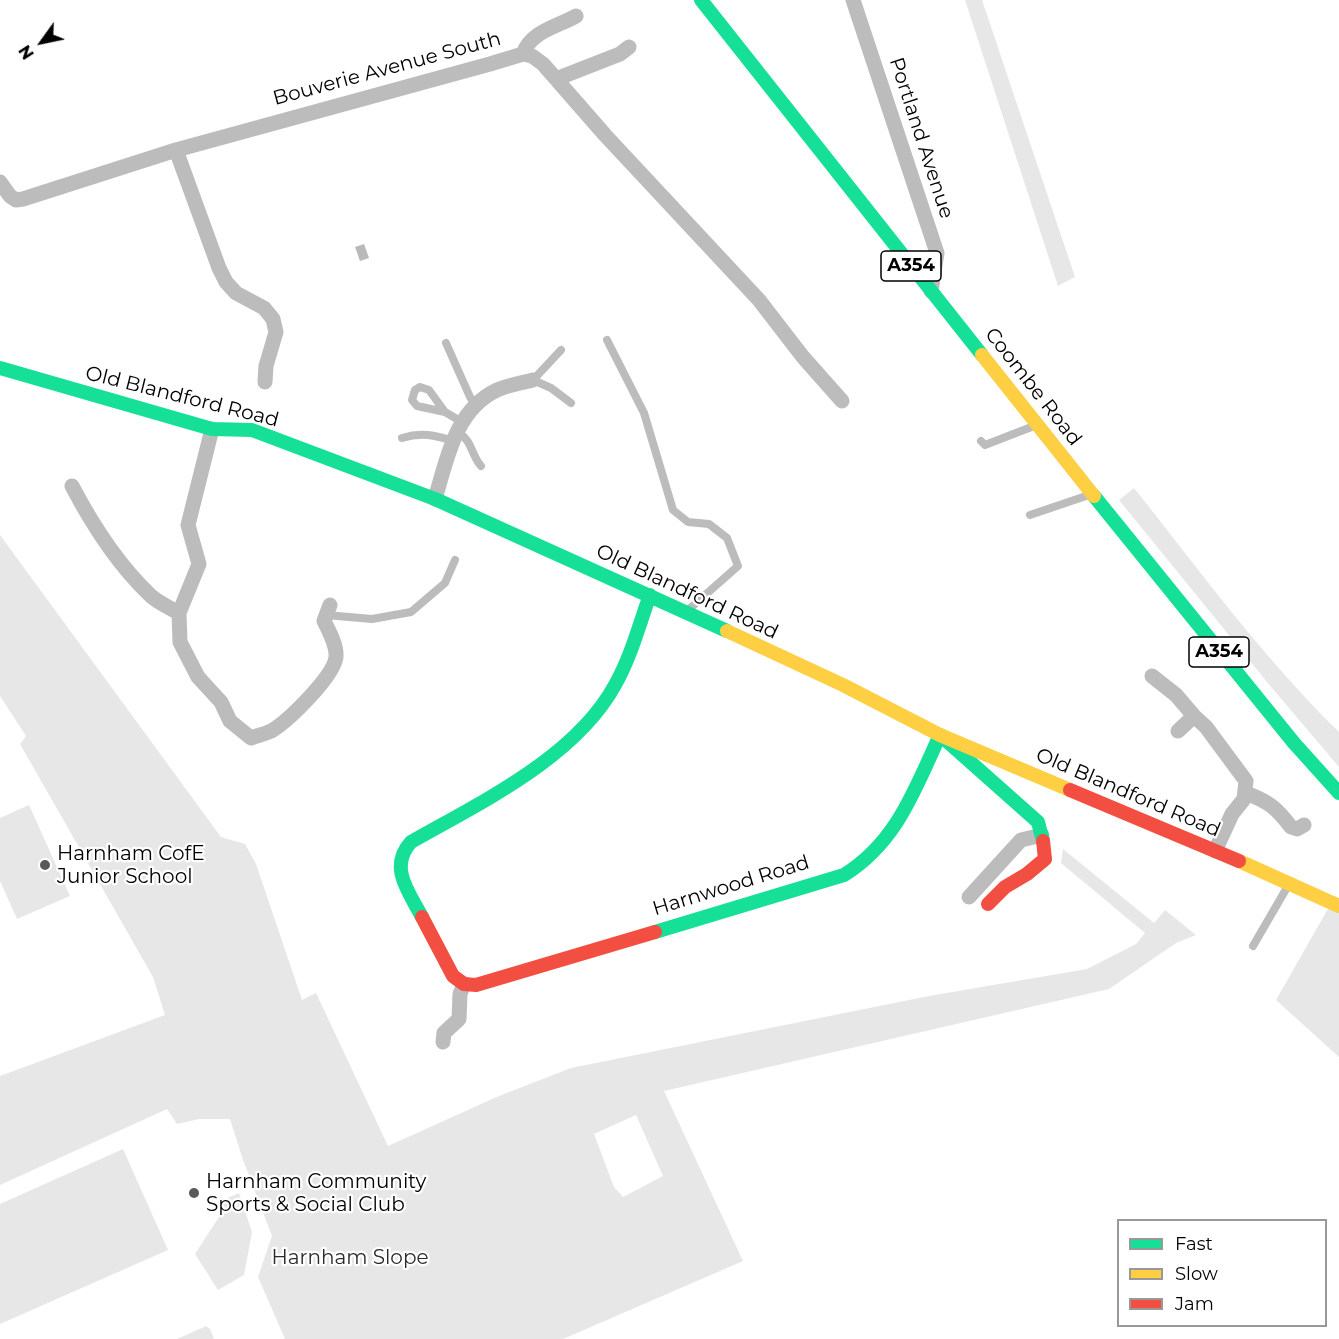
<!DOCTYPE html>
<html>
<head>
<meta charset="utf-8">
<style>
	body { margin:0 }
	#map { position:relative; width:1339px; height:1339px; overflow:hidden; background:#fff; font-family:Montserrat,sans-serif }
	canvas { display:block }
	.legend { position:absolute; left:1117px; top:1219px; width:210px; height:108px; box-sizing:border-box; background:#fff; border:2px solid #999; margin:0; padding:8px 10px; list-style:none; font-size:18px; color:#000 }
	.legend li { display:flex; align-items:center; gap:12px; height:30px }
	.legend b { width:30px; border:2px solid #999 }
	.north { position:absolute; left:12px; top:12px; width:60px; height:60px; -webkit-text-stroke:4px #fff; paint-order:stroke; rotate:237deg; font-size:16px; font-weight:700; line-height:24px; text-align:center; color:#000 }
	.north::after { content:''; display:block; margin:auto; width:21px; height:27px; background:#000; clip-path:polygon(50% 0,100% 100%,50% 72%,0 100%) }
</style>
</head>
<body>
<div id="map">
<canvas width="1339" height="1339"></canvas>
<ul class="legend">
<li><b style="height:8px;background:#16e098"></b>Fast</li>
<li><b style="height:8px;background:#ffcf43"></b>Slow</li>
<li><b style="height:8px;background:#f24e42"></b>Jam</li>
</ul>
<div class="north">N</div>
</div>
<script>
const ctx = document.querySelector('canvas').getContext('2d');
ctx.lineJoin = 'round';
function fillPath(path, color) { ctx.fillStyle = color; ctx.fill(path, 'evenodd'); }
function stroke(path, color, width, dash) { ctx.strokeStyle = color; ctx.lineWidth = width; ctx.lineCap = dash ? 'butt' : 'round'; ctx.setLineDash(dash || []); ctx.stroke(path); }
function write(font, color, halo, rows, align = 'center') {
  ctx.font = font + ' Montserrat,sans-serif'; ctx.lineWidth = 4.5; ctx.setLineDash([]); ctx.textBaseline = 'middle'; ctx.strokeStyle = halo; ctx.fillStyle = color; for (const [text, x, y, turn = 0] of rows) {
    ctx.save(); ctx.translate(x, y); ctx.rotate((+turn || 0) * Math.PI / 180); ctx.textAlign = isNaN(turn) ? turn : align; if (halo) ctx.strokeText(text, 0, 0); ctx.fillText(text, 0, 0); ctx.restore();
  }
}
const green = new Path2D(`
	M 965,0 L 982,0 L 1075,277 L 1058,286 Z
	M 1134,488 C 1200,571 1263,658 1339,732 L 1339,767 L 1267,682 L 1119,500 Z
	M 0,535 L 221,837 L 245,844 L 256,864 L 302,1000 L 316,993 L 388,1146 L 499,1096 L 571,1068 L 929,996 L 1087,969 L 1136,944 L 1145,933 L 1061,863 L 1063,849 L 1154,923 L 1165,910 L 1196,935 L 1176,943 L 1109,989 L 664,1091 L 743,1261 L 563,1339 L 285,1339 L 258,1277 L 272,1236 L 243,1160 L 230,1119 L 199,1119 L 177,1124 L 167,1109 L 0,1185 L 0,1076 L 165,1015 L 153,977 L 20,744 L 26,736 L 0,696 ZM 636,1115 L 663,1176 L 623,1197 L 614,1187 L 594,1134 Z
	M 29,805 L 70,896 L 17,919 L 0,881 L 0,818 Z
	M 1329,907 L 1339,912 L 1339,1057 L 1276,1000 Z
	M 123,1149 L 168,1250 L 0,1324 L 0,1204 Z
	M 239,1193 L 252,1232 L 244,1275 L 218,1290 L 195,1254 L 219,1217 L 215,1203 Z
	M 206,1326 L 210,1329 L 214,1339 L 177,1339 Z`);
const water = new Path2D(`
	M 364,244 L 369,258 L 360,261 L 355,247 Z`);
const lane = new Path2D(`
	M 607,340 L 644,413 L 673,510 L 688,522 L 709,524 L 727,538 L 738,566 L 687,611
	M 446,343 L 470,397 L 476,405
	M 561,350 L 533,380 L 551,388 L 571,403
	M 445,412 L 429,390 L 420,387 L 415,390 L 412,400 L 417,406 L 445,412 L 462,422
	M 457,432 C 472,439 471,455 481,466
	M 402,438 C 421,432 435,435 453,441
	M 981,441 L 985,445 L 1034,426
	M 1030,515 L 1089,495
	M 326,615 L 372,619 L 411,612 L 445,583 L 455,560
	M 1253,946 L 1289,884`);
const street = new Path2D(`
	M 853,0 L 937,253 L 931,291
	M 523,54 C 531,31 557,27 576,16
	M 556,79 L 620,54 L 629,47
	M 176,150 L 219,268 L 226,282 L 236,293 L 264,308 L 273,319 L 276,332 L 266,366 L 265,382
	M 0,182 L 10,196 L 16,200 L 23,199 L 176,150 L 490,64 L 523,54 L 532,56 L 543,64 L 605,135 L 759,300 L 803,357 L 842,401
	M 72,486 C 93,526 118,565 151,596 C 159,603 170,608 179,613 L 180,642 L 198,677 L 221,702 L 230,721 L 251,738 C 258,735 266,734 273,730 C 290,719 334,676 336,657 C 337,645 329,631 324,621 L 330,605
	M 435,499 C 447,459 455,410 497,390 C 508,385 521,383 533,380
	M 179,613 L 199,564 L 188,525 L 212,429
	M 1152,676 L 1176,695 L 1194,716 L 1206,727 L 1246,781 L 1244,799 L 1232,814 L 1215,851
	M 1178,731 L 1194,716
	M 1246,793 C 1269,802 1276,807 1291,827 L 1297,829 L 1304,825
	M 969,897 L 1021,840 L 1042,835
	M 443,1042 L 444,1033 L 459,1019 L 460,994 L 464,984`);
const fast = new Path2D(`
	M 701,0 L 982,355
	M 0,368 L 212,429 L 252,430 L 435,499 L 727,631
	M 1094,496 L 1294,743 L 1339,793
	M 422,917 C 409,892 388,867 411,842 C 481,802 575,758 615,685 C 631,657 639,625 650,595
	M 655,932 L 844,875 C 897,842 915,789 940,735 L 1038,822 L 1043,841`);
const slow = new Path2D(`
	M 982,355 L 1094,496
	M 727,631 L 843,685 L 940,735 L 1070,790
	M 1239,861 L 1339,906`);
const jam = new Path2D(`
	M 1070,790 L 1239,861
	M 988,904 L 1005,887 L 1027,874 L 1045,859 L 1043,841
	M 422,917 L 453,976 L 464,984 L 476,985 L 655,932`);
const markers = [
	[45,865,6,"#595959"],
	[194,1193,6,"#595959"]
];
const shields = [
	[911,266,60],
	[1219,652,60]
];
const shieldNames = [
	["A354",911,266],
	["A354",1219,652]
];
const streetNames = [
	["Bouverie Avenue South",387,69,-15],
	["Portland Avenue",921,138,72],
	["Coombe Road",1033,387,52],
	["Old Blandford Road",182,397,14],
	["Old Blandford Road",687,592,25],
	["Old Blandford Road",1128,793,23],
	["Harnwood Road",731,886,-17]
];
const poiNames = [
	["Harnham CofE",57,854],
	["Junior School",57,877],
	["Harnham Community",206,1182],
	["Sports & Social Club",206,1205]
];
const parkNames = [
	["Harnham Slope",350,1258]
];
fillPath(green, '#e7e7e7');
fillPath(water, '#b9b9b9');
stroke(lane, '#bcbcbc', 8);
stroke(street, '#bcbcbc', 15);
stroke(fast, '#16e098', 14);
stroke(slow, '#ffcf43', 14);
stroke(jam, '#f24e42', 14);
for (const [x, y, r, color] of markers) { const dot = new Path2D(); dot.arc(x, y, r, 0, 2 * Math.PI); ctx.fillStyle = color; ctx.fill(dot); stroke(dot, '#fff', 2); }
for (const [x, y, w] of shields) { const box = new Path2D(); box.roundRect(x - w / 2, y - 15, w, 30, 4.5); ctx.fillStyle = '#fff'; ctx.fill(box); stroke(box, '#000', 1.5); }
write('bold 18px', '#000', null, shieldNames);
write('20px', '#000', '#fff', streetNames);
write('20px', '#000', '#fff', poiNames, 'left');
write('20px', '#2b2b2b', '#fff', parkNames);
</script>
</body>
</html>
